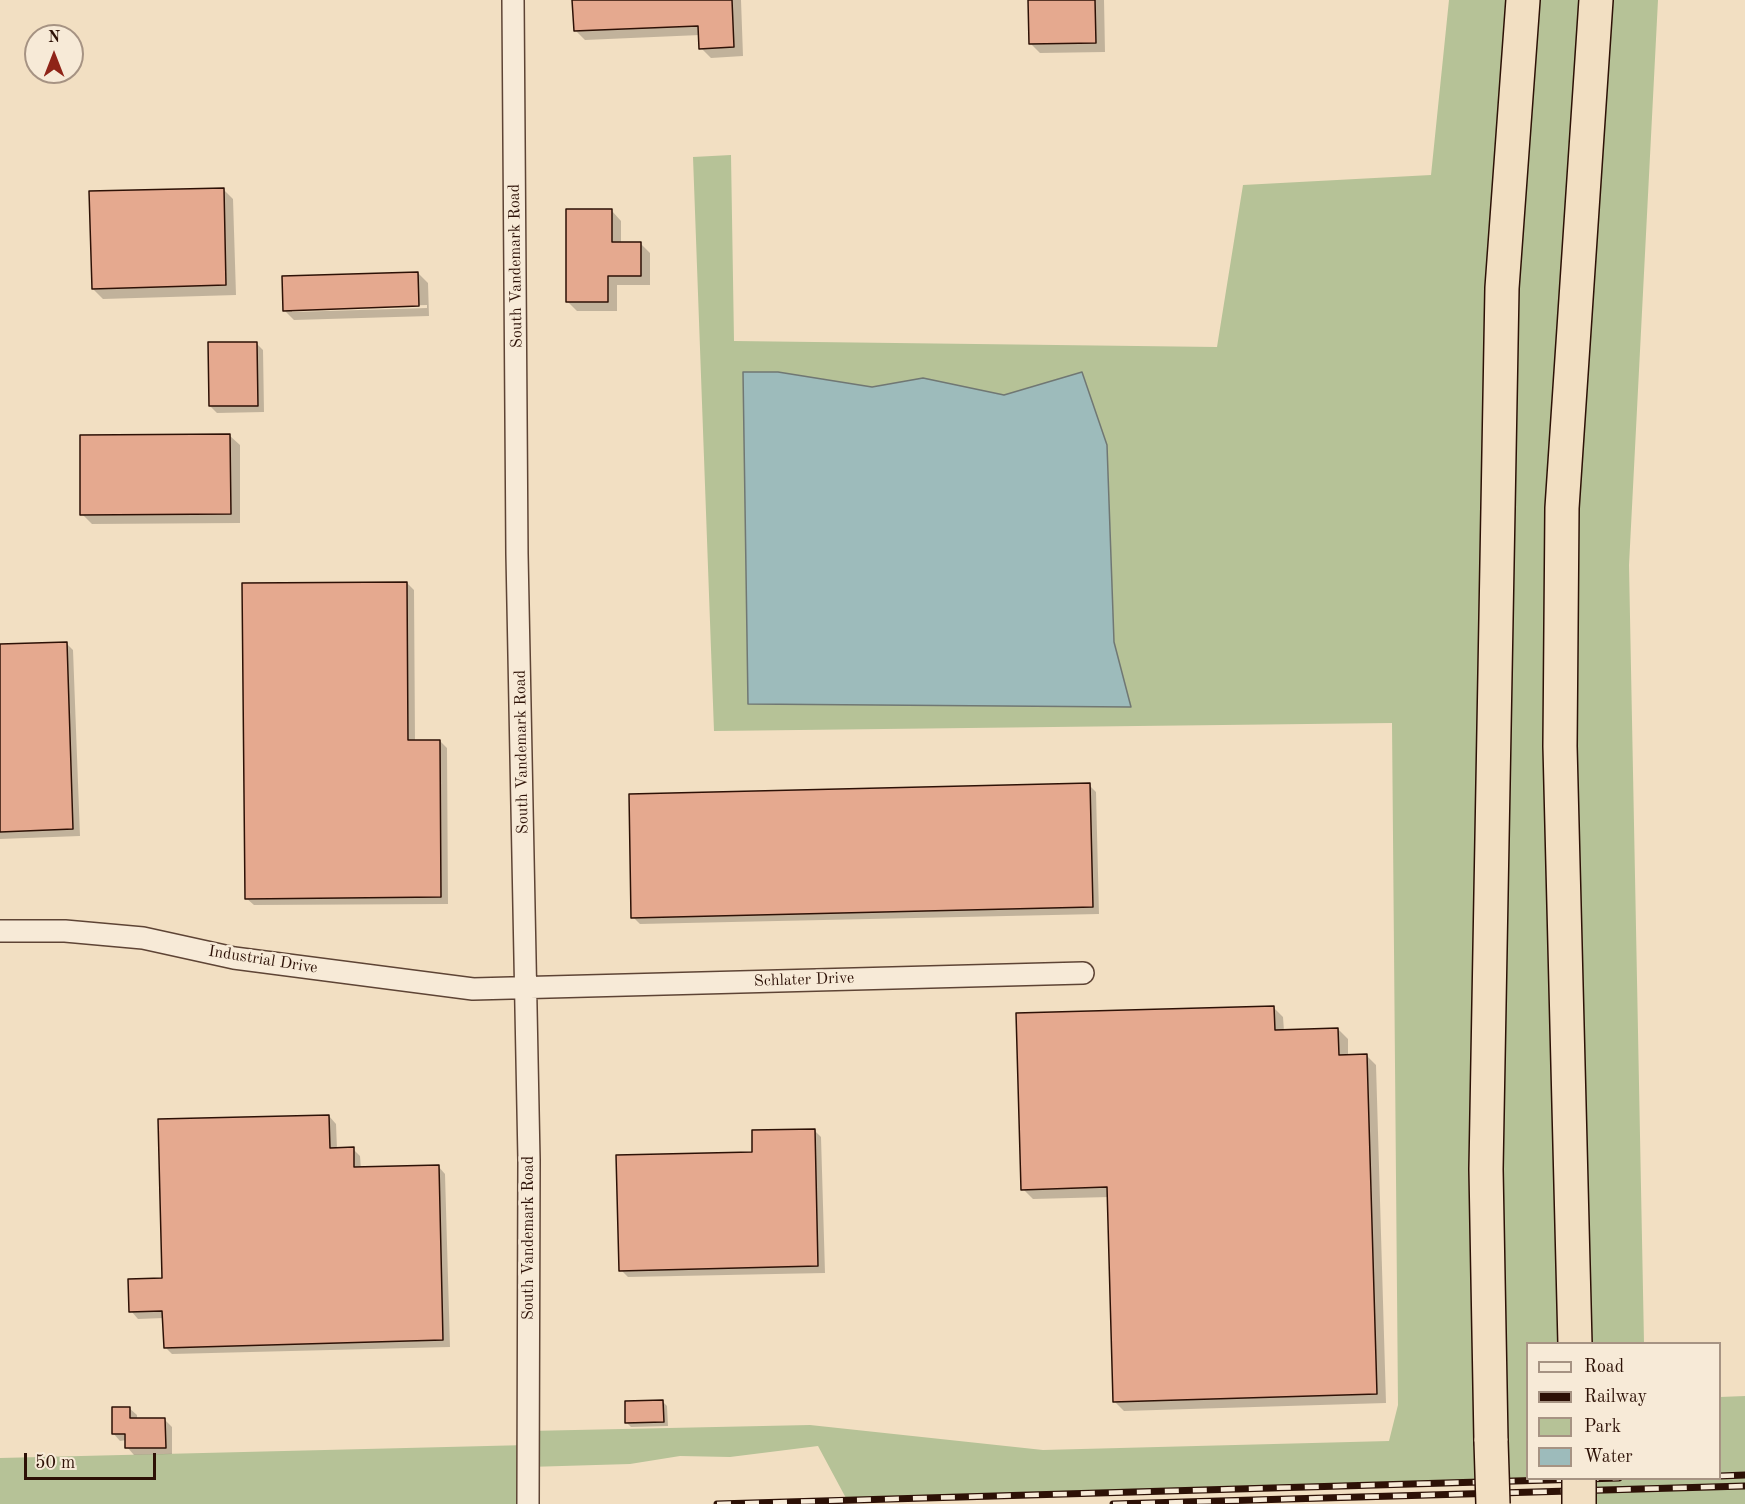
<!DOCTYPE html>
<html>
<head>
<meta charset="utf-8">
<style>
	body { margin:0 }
	#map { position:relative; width:1745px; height:1504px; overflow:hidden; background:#f2dfc2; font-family:"Old Standard TT",serif }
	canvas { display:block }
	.legend { position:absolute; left:1526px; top:1342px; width:195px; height:138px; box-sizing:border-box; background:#f7ead7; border:2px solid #a69383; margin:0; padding:8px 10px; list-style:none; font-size:18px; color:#2d1106 }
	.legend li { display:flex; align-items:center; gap:12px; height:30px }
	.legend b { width:30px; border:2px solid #a69383 }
	.north { position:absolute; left:24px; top:24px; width:60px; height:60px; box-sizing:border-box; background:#f7ead7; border:2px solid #a69383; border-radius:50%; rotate:0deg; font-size:16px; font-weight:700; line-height:24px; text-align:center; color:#2d1106 }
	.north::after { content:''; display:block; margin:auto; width:21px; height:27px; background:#8f2418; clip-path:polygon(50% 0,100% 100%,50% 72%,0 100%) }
	.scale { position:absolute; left:24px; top:1453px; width:132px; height:27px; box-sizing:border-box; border:3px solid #2d1106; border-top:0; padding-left:8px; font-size:18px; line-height:21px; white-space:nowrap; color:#2d1106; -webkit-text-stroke:4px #f7ead7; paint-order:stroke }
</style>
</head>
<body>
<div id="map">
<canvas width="1745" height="1504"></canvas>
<ul class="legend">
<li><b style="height:8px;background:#f7ead7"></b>Road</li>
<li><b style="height:8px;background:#2d1106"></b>Railway</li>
<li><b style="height:16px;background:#b6c297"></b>Park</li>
<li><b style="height:16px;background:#9dbbbb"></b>Water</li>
</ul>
<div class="north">N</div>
<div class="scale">50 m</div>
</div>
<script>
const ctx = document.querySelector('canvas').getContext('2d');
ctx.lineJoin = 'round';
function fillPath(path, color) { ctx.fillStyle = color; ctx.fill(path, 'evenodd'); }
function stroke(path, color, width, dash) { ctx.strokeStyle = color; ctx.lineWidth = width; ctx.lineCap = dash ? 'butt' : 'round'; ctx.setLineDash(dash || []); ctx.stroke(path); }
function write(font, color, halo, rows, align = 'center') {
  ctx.font = font + ' "Old Standard TT",serif'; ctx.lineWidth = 5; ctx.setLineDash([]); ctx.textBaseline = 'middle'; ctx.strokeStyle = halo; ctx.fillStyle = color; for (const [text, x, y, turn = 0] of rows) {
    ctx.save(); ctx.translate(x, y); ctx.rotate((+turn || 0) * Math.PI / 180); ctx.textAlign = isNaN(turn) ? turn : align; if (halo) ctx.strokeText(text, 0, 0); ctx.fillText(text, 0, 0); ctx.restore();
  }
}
const green = new Path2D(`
	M 1449,0 L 1658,0 L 1629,565 L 1644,1343 L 1528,1344 L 1528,1478 L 1720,1478 L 1720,1397 L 1745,1396 L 1745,1504 L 1593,1504 L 1592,1479 L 847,1500 L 818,1446 L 730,1457 L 680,1456 L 630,1464 L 528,1467 L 528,1504 L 0,1504 L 0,1458 L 528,1445 L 528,1431 L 810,1425 L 1043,1450 L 1389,1441 L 1398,1405 L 1392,723 L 714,731 L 693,157 L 731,155 L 734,341 L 1217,347 L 1243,185 L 1431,175 ZM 778,372 L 872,387 L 923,378 L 1004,395 L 1082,372 L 1107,445 L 1114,642 L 1131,707 Z`);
const water = new Path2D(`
	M 743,372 L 778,372 L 872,387 L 923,378 L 1004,395 L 1082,372 L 1107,445 L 1114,642 L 1131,707 L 748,704 Z`);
const shadow = new Path2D(`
	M 574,0 L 741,0 L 743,56 L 711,58 L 701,48 L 700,35 L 585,40 L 575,30 Z
	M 1030,0 L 1104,0 L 1105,52 L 1040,53 L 1030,43 Z
	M 223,189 L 233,199 L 236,295 L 103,299 L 93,289 Z
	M 612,211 L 621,221 L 621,243 L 640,243 L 650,253 L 650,285 L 617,285 L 617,311 L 577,311 L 567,301 Z
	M 418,273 L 428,283 L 429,316 L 294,320 L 284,310 ZM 427,305 L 427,308 L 292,312 L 292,309 Z
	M 256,343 L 263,350 L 264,412 L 217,413 L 210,406 Z
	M 230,436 L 240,445 L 240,523 L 92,524 L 82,514 Z
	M 407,583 L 414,590 L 415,741 L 440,741 L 447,748 L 448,904 L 254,905 L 246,898 Z
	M 66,643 L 73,650 L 80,836 L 0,839 L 0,645 Z
	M 1089,785 L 1096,792 L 1099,914 L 640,924 L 633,917 Z
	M 1273,1007 L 1283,1017 L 1284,1031 L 1338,1029 L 1348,1039 L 1348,1056 L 1366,1055 L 1376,1065 L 1386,1403 L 1124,1411 L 1114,1401 L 1109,1197 L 1033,1199 L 1023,1189 Z
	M 329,1116 L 336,1124 L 337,1149 L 353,1149 L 360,1156 L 361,1169 L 438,1166 L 445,1174 L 450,1347 L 172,1354 L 165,1347 L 164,1318 L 138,1319 L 131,1311 Z
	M 814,1130 L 821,1137 L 825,1273 L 628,1277 L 621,1270 L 754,1154 Z
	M 663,1402 L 667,1406 L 668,1426 L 631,1427 L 626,1422 Z
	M 129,1408 L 137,1415 L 137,1420 L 165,1420 L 172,1427 L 172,1454 L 134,1455 L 127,1447 L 127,1440 L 120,1441 L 113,1433 Z`);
const building = new Path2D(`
	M 572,0 L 732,0 L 734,47 L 699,49 L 698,26 L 574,31 Z
	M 1028,0 L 1095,0 L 1096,43 L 1029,44 Z
	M 224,188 L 226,285 L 92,289 L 89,191 Z
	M 566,209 L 612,209 L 612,242 L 641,242 L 641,276 L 608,276 L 608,302 L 566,302 Z
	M 418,272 L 419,306 L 283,311 L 282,276 Z
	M 208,342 L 257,342 L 258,406 L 209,406 Z
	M 230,434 L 231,514 L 80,515 L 80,435 Z
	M 407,582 L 408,740 L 440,740 L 441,897 L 245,899 L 242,583 Z
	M 67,642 L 73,829 L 0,832 L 0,644 Z
	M 1090,783 L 1093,907 L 631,918 L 629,794 Z
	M 1274,1006 L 1275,1030 L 1338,1028 L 1339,1055 L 1367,1054 L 1377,1394 L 1113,1402 L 1107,1187 L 1021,1190 L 1016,1013 Z
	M 329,1115 L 330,1148 L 354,1147 L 354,1167 L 439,1165 L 443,1340 L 164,1348 L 162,1311 L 129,1312 L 128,1279 L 162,1278 L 158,1119 Z
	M 815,1129 L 818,1266 L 619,1271 L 616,1155 L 752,1152 L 752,1130 Z
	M 663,1400 L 664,1422 L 625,1423 L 625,1401 Z
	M 112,1407 L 130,1407 L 130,1418 L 165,1418 L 166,1448 L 125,1448 L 125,1434 L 112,1434 Z`);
const street = new Path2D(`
	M 513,0 L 517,554 L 529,1160 L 528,1504
	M 0,931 L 65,931 L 143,938 L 234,958 L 473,989 L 1083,973`);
const highway = new Path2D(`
	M 1575,1344 L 1560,746 L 1562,508 L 1596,0
	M 1491,1441 L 1486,1169 L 1502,288 L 1523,0`);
const rail = new Path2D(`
	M 1720,1476 L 1745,1475
	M 717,1504 L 1619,1478
	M 1113,1504 L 1745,1486`);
const highwayBridge = new Path2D(`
	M 1491,1441 L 1493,1504
	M 1579,1478 L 1579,1504`);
const streetNames = [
	["South Vandemark Road",516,266,-91],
	["South Vandemark Road",522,752,-91],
	["Industrial Drive",263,960,9],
	["Schlater Drive",804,980,-2],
	["South Vandemark Road",529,1238,-90]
];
fillPath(green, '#b6c297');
fillPath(water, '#9dbbbb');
stroke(water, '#707773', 1.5);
fillPath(shadow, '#0003');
fillPath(building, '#e5a98f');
stroke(building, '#2d1106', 1.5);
stroke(street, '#5e4435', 24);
stroke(highway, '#2d1106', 36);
stroke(street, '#f7ead7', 21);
stroke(highway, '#f2dfc2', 33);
stroke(rail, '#2d1106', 7);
stroke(rail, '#f7ead7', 4.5, [14]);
stroke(highwayBridge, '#2d1106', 36, []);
stroke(highwayBridge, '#f2dfc2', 33);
write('16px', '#2d1106', '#f7ead7', streetNames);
</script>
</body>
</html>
